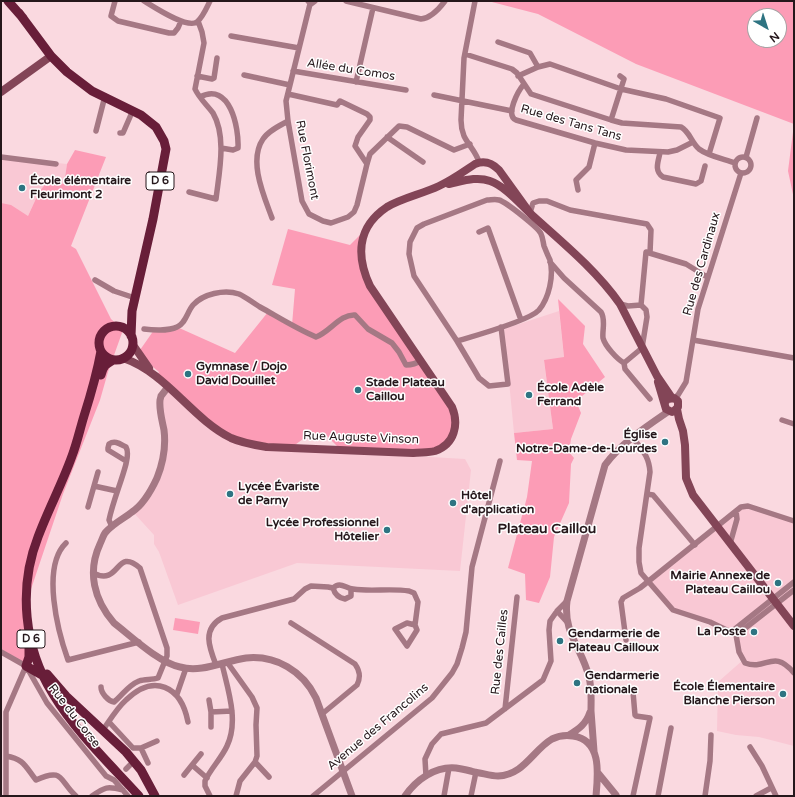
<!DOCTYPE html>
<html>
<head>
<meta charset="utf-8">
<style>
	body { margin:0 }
	#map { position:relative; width:795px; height:797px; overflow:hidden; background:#fad9e0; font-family:"Varela Round",sans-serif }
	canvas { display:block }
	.frame { position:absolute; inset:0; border:2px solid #25171b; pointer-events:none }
	.north { position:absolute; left:747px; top:8px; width:40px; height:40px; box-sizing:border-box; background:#fff; border:1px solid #a8a2a4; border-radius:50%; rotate:141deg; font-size:11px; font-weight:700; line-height:16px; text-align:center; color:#25171b }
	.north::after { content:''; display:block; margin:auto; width:14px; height:18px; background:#2e7482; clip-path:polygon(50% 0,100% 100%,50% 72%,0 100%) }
</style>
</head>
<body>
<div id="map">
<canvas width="795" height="797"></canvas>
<div class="frame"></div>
<div class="north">N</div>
</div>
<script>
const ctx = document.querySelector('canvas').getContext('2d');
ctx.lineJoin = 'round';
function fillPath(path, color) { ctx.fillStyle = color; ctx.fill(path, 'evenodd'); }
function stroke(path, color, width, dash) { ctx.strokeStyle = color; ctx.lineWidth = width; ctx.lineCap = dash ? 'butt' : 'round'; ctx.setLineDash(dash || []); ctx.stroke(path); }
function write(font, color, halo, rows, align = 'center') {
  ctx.font = font + ' "Varela Round",sans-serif'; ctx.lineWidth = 3; ctx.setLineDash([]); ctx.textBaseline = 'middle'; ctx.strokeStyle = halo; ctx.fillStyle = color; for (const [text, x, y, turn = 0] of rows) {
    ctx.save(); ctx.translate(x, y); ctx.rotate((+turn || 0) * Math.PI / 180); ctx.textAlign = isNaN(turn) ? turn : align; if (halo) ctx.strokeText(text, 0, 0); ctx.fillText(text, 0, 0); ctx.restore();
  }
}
const built = new Path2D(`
	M 1,157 L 67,164 L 64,184 L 39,192 L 27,218 L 1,212 Z
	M 559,311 L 564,358 L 544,361 L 553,429 L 514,433 L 504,329 Z
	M 168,387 L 232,438 L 413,456 L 465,459 L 471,470 L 460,571 L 297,563 L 178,605 L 159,552 L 154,544 L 154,535 L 133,512 L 150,492 L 165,446 L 159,405 Z
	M 741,507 L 794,521 L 794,746 L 759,737 L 736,735 L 717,731 L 718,682 L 743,660 L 735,634 L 673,610 L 648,582 Z`);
const green = new Path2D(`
	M 482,1 L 794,1 L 794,199 L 788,171 L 794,124 L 636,64 L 538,14 L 488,1 ZM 755,16 L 779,16 L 779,40 L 755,40 Z
	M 75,150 L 106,157 L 71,246 L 76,249 L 111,319 L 123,330 L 108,372 L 100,400 L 63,494 L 26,604 L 29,647 L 23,662 L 1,649 L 1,203 L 11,205 L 28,216 L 39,192 L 48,181 L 64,184 L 67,164 Z
	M 368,227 L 364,235 L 364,273 L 452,407 L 454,433 L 434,451 L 341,450 L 327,436 L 310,434 L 292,447 L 232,438 L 155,377 L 159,372 L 153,367 L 140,350 L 154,330 L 177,327 L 235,353 L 268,312 L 292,325 L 295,289 L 272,285 L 288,229 L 350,245 Z
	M 558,299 L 585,326 L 583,344 L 605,377 L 576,401 L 581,413 L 571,439 L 569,452 L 574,458 L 571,464 L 569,503 L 554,537 L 550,577 L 539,603 L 526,600 L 525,574 L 508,568 L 527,497 L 532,461 L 517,460 L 514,433 L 553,429 L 544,360 L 564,357 Z
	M 175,618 L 200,622 L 198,634 L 173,630 Z`);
const minor = new Path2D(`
	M 115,1 L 111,16 L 118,21 L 169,33 L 174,33 L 178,28 L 181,21
	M 144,1 C 154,7 187,29 197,22 C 203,17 207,7 210,1
	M 308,1 L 311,4 L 315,1
	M 346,1 L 421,19 C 431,18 439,9 445,1
	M 475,1 L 464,58 L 461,120 C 461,126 462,131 464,136 C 469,146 476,152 479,162
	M 310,4 L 286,101 L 288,121 L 302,201 L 309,214 L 323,221 L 331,223 L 348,217 L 354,212 L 357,205 L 367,164 L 370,154 L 399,126 L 407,127 L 454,150 L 470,144
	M 231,36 L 299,48
	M 498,42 L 530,53 L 538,67
	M 465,54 L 512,69 L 517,73 L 531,94 L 611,120 L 622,123 L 681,127 C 690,132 691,142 699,149 C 708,156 724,159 735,163
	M 293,71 L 406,90
	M 244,75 L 290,85
	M 197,76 L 212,79 L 214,78 L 217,58
	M 518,76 L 538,67 L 550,64 L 621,89 L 666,99 L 720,118 L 709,154
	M 356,82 L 373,8
	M 524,84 C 518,91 505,115 516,120 L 595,143 L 626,150 L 668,152 L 677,150 L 693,142
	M 288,94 L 337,105 L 340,101 L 367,114 L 370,117 L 370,120 L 358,137 L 355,146 L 367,164
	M 434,95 L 512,111
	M 200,97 C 230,81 239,128 238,148 L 233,150 L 221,148
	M 611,120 L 624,79 L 620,76
	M 96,131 L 105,96
	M 120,133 L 123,133 L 133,110
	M 387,137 L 423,162
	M 660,153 C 658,162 654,171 663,177 L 696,184 L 701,181 L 705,166
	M735 165a8 8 0 1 1 16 0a8 8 0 1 1-16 0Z
	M 1,157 L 56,164
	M 746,157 L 757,118
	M 578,190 L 576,180 L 589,167 L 595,143
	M 189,192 L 216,199 C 219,173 227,137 213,113 C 207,105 199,98 195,89 L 204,43 L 202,32 L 198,21
	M 530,213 L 533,203 L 539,201 L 547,201 L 570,210 L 647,224 L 651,230 L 650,253
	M 272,218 C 264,196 248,161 263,139 C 268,131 279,126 288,121
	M 479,232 L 488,228 L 521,320
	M 550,262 L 564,278 L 601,312 C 606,320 602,330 603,338 C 605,346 617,359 624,363 L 625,369 L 650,399
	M 95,280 L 114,291 L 135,298
	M 620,304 L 628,306 L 641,305 L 646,310 L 647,317 L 642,348 L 624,363
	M 641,305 L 646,252 L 686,264 L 707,277
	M 144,329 C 152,330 169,331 177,327 C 186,323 187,312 193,305 C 203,294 224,289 239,294 C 246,297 253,303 260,307 C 278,317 297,329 316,337 C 330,332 340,314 355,315 L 368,329 L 392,343 L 399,352 L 406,365 C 412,365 416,364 421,360
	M 693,340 L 794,358
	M 457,341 C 474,336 529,321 539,310 C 549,298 554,276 550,260 C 548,256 546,251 544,246 C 543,242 543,238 541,234 C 539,228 506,202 499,200 C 495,199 491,200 487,200 L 424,224 L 417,228 L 410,242 L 409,254 L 414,276 L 457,341 L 479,378 L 489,386 L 508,384 L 501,327
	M 674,398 L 678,395 L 686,382 L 698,309 L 741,173
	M 782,420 L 794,424
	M 633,438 C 642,450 649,456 650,472 L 639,548 L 639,562 L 641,573 L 673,610 L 710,622 L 735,634
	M 94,486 L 98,472
	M 647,494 L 653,495 L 695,545
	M 88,507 L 94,486 L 117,491
	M 112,527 L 109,520 C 113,501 121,483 126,464 C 127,459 129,452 126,447 C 120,444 115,440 109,444 L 108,448 L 108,450 L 126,461
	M 66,543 C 41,567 58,632 68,660 L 139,642
	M 730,544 L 737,519 L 736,511
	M 93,573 C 121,587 115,546 140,568 L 167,648 L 167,656 L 158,678 C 152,680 145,679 139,681 C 127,686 123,695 114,702 C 108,701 101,693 101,687
	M 794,582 L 735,629 L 739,652 L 745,663 C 767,671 773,648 794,673
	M 333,588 C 335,595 339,598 345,599 L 351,596 L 351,589
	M 557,611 L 567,622
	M 291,623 L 355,664 C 360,671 361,677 357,685 L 322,714
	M 735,634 L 739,633 L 794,590
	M 626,640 L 621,602 L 623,598 L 640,588 L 741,507 L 748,506 L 794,521
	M 1,652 L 26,666 L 47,703 L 106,776 L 114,780 L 128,796
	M 227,662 L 252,697 L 257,708 L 256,725 L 257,756 L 255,762 L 240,781 L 236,796
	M 216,665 C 209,647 202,629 222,618 L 294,599 L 305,589 L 311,586 L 328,587 L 333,588 C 340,581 345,588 353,589 C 371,592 390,588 409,591 L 414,593 L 418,602 L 415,625 L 417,630 L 407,646 L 395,629 L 407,623 L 415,625
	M 633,692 L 635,715 L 636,716 L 650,718 L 633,796
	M 177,694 L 186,668
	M 209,700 L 211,712
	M 505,709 L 517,597
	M 109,722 L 133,748 L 141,748 L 157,741
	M 211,727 L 211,712 L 232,711
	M 103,730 C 110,720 117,708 126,700 C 154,673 181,686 188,722
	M 750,747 L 762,766 L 776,796
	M 141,748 L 148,763
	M 6,756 C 24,759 25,766 36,780 C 64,767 59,781 76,796
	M 255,762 L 269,777
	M 192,765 L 201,754
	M 126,769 L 134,761
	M 184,775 L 192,765 L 207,778
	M 426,776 L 425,759 L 432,744 L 441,734 L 486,723 L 543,680 L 551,661 L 549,630 L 550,621 L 557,611 L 567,601
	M 6,796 L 6,712 L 26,666
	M 92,796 C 105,787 107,786 123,790
	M 210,796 L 205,786 L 205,781 C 211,768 221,759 227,746 C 239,721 228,690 222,664
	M 313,796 L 432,698 L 452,673 L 457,664 L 462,648 L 466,632 L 472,567 L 500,461
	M 444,796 L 449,768
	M 471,796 L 476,772
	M 658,796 L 671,728
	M 705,796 L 710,761 L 711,735
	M 756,796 L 771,788`);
const tertiary = new Path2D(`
	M 168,387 L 161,396 L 160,400 C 159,410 162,420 164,430 C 166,446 163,463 157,478 C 151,491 144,504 132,512 C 123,519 112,524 105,533 C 103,536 102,540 100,544 C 87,572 94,600 114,623 C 132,637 158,662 180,667 C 202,673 224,661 246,658 C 276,655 303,671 316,698 L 352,796
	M 569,735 C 579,729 586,724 590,712
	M 594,751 C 593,738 592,725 591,711 C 591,699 592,689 589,677 C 582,648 563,633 567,601 L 605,465 C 620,444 647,426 669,411
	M 598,773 L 616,795
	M 405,796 C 416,780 435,766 456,768 C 462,769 468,770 474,772 C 482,773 491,776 498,776 C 524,775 533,750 552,739 C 558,736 567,735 573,736 C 602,740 598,774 596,796`);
const secondary = new Path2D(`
	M 1,92 L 51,56
	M 449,184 C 463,181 477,176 490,181 C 505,186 521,205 533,216 C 563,243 596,270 620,304 L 657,376 L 672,398
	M 133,345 L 149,368
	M 123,358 C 167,373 191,418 231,438 C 242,443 255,445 267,447 L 413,453 C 420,452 428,453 435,451 C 455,444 459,424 452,407 L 370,286 C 356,256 357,227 387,207 C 402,198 422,194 439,186 C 452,180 463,172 475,164 C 485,160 492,163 499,170 L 530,213
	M 658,382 L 666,409 L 672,412 L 675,410 L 678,407 L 678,401 L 674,398 L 668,399 L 665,402
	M 677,409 L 679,419 L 683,431 L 685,445 L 686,478 L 693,495 L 794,626`);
const primary = new Path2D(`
	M 8,1 L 23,18
	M 19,13 L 51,56 L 67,72 L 92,91 L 141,115 L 156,127 L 164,141 L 166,149 L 163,165 L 153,219 L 132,311 L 131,336
	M99 343a17 17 0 1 1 34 0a17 17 0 1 1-34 0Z
	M 101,351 C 97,373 91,394 84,416 C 80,429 77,443 72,456 C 62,484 48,510 38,537 C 18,588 24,648 53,694 C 76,732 110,764 139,796
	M 101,375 C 103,366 106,364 113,360
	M 29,644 L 29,657 L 26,666 L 42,675
	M 47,674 L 66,696 L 126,752 L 141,770 L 155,796`);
const markers = [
	[22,188,4,"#2e7482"],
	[188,374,4,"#2e7482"],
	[358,390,4,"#2e7482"],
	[529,395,4,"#2e7482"],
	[665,442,4,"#2e7482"],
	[230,494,4,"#2e7482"],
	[453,503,4,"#2e7482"],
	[387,530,4,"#2e7482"],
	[778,583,4,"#2e7482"],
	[754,632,4,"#2e7482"],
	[560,641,4,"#2e7482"],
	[577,683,4,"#2e7482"],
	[783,694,4,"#2e7482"]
];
const shields = [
	[160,181,28],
	[31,639,28]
];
const shieldNames = [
	["D 6",160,181],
	["D 6",31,639]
];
const streetNames = [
	["Allée du Comos",351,70,9],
	["Rue des Tans Tans",571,123,16],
	["Rue Florimont",307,160,79],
	["Rue des Cardinaux",702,264,-74],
	["Rue Auguste Vinson",361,438,2],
	["Rue des Cailles",500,652,-84],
	["Rue du Corse",74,716,52],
	["Avenue des Francolins",378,727,-40]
];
const poiNames = [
	["École élémentaire",30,181],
	["Fleurimont 2",30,195],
	["Gymnase / Dojo",196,367],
	["David Douillet",196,381],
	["Stade Plateau",366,383],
	["Caillou",366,397],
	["École Adèle",537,388],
	["Ferrand",537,402],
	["Église",657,435,"right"],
	["Notre-Dame-de-Lourdes",657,449,"right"],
	["Lycée Évariste",238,487],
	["de Parny",238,501],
	["Hôtel",461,496],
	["d'application",461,510],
	["Lycée Professionnel",379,523,"right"],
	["Hôtelier",379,537,"right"],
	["Mairie Annexe de",770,576,"right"],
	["Plateau Caillou",770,590,"right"],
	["La Poste",746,632,"right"],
	["Gendarmerie de",568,634],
	["Plateau Cailloux",568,648],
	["Gendarmerie",585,676],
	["nationale",585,690],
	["École Élementaire",775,687,"right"],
	["Blanche Pierson",775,701,"right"]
];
const quarterNames = [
	["Plateau Caillou",547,529]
];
fillPath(built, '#f9c8d4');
fillPath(green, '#fc9cb6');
stroke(minor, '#a57884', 5.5);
stroke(tertiary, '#a57884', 7);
stroke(secondary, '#834557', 8);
stroke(primary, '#681e39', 9);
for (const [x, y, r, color] of markers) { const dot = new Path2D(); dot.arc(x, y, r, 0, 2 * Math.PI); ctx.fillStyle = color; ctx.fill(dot); stroke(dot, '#fff', 1.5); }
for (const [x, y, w] of shields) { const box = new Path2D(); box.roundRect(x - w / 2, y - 9, w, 18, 3); ctx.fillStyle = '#fff'; ctx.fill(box); stroke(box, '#25171b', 1); }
write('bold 11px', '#25171b', null, shieldNames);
write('12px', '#25171b', '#fff', streetNames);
write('bold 12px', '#25171b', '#fff', poiNames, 'left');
write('bold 14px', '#25171b', '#fff', quarterNames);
</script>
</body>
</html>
